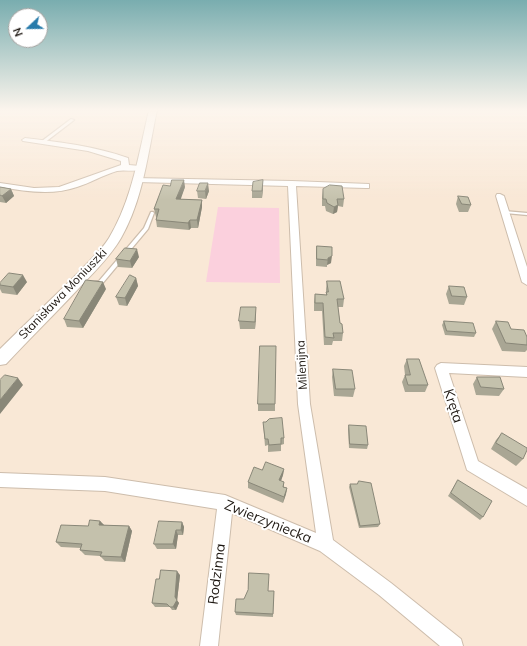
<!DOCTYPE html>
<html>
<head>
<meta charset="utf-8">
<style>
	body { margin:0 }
	#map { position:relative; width:527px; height:646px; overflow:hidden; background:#f9e8d6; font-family:Mulish,sans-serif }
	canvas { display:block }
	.north { position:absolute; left:8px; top:8px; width:40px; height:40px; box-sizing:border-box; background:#fff; border:1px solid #a5a2a0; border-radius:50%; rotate:248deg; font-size:11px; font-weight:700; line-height:16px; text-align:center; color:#1d1711 }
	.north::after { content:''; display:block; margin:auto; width:14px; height:18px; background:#277bab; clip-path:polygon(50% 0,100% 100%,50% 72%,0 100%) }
</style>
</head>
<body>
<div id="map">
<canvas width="527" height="646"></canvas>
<div class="north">N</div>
</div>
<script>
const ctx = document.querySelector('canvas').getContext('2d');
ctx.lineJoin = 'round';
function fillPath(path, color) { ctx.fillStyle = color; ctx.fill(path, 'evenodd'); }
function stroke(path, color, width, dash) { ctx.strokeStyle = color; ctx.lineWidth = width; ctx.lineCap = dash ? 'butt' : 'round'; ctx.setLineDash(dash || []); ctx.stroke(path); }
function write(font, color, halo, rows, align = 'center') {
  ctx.font = font + ' Mulish,sans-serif'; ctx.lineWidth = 4; ctx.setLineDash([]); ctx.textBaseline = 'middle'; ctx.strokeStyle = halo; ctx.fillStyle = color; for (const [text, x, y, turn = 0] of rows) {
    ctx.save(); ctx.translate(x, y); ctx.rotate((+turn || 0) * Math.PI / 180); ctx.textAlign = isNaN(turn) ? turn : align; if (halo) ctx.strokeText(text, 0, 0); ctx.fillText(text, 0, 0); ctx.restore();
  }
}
const green = new Path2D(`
	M 218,207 L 279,208 L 280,283 L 206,282 Z`);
const service = new Path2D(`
	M 71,119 L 74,120 L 44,143 L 42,143 L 42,141 Z
	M 504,211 L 527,213 L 527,215 L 505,213 L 504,213 Z
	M 151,212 L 153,212 L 154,213 L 148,229 L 102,284 L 92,284 L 91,283 L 92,282 L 99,281 L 144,228 Z`);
const minor = new Path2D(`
	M 25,138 C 60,142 94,146 128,158 L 129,165 L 140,166 L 144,168 C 138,173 125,169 117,171 C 103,175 90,183 77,187 C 51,196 26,191 0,187 L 0,183 L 34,188 L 59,187 L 121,165 L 121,161 L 88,151 L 23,141 L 22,140 Z
	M 134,178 L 292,181 L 369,184 L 369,188 L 366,188 L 296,186 L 310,404 L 333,540 L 391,583 L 461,639 L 463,646 L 440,646 L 379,595 L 320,551 L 232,513 L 218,646 L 200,646 L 217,509 L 105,491 L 0,487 L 0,473 L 105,477 L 225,495 L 316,533 L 298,404 L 288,186 L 137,182 L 134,182 Z
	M 497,194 L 500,194 L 504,196 L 527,267 L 527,285 L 522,282 L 496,196 Z
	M 441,363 L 527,367 L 527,377 L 449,373 L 478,461 L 527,489 L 527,506 L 467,470 L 435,368 L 437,365 Z`);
const secondary = new Path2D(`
	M 149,110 L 157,110 C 148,153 143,200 121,238 C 110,257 94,272 80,287 C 56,313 30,338 6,364 L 0,365 L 0,349 C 26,323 53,298 79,272 C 89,261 101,251 109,238 C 132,200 139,153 149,110 Z`);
const wall = new Path2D(`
	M 0,187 L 11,189 L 14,196 L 6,203 L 0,202 Z
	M 185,187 L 180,199 L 202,200 L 202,207 L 198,228 L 191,228 L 189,230 L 157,227 L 156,220 L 157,217 L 156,217 L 154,209 Z
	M 263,187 L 262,198 L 252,198 L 252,191 Z
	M 323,189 L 344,199 L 343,207 L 338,206 L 337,212 L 333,214 L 326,211 L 325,206 L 322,206 L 322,197 Z
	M 197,191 L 209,191 L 206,199 L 198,198 Z
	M 458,196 L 471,205 L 468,212 L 459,212 L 456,204 Z
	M 317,246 L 331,263 L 327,265 L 327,267 L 316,266 L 316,253 Z
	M 139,257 L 132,268 L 118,267 L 116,259 Z
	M 136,278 L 138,286 L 127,306 L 119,305 L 116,297 Z
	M 327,281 L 344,299 L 343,307 L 338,307 L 340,323 L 343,333 L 342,341 L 333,341 L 332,345 L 324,345 L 322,311 L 314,311 L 314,302 L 315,294 L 326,295 L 326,289 Z
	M 27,282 L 17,295 L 2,293 L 0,289 L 0,285 Z
	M 449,286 L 467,297 L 464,305 L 449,304 L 446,294 Z
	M 106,289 L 83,328 L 67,327 L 64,319 Z
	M 256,315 L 255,329 L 240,329 L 239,321 Z
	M 444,321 L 476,333 L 474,337 L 445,335 L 442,325 Z
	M 496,321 L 511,329 L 527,337 L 527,350 L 525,352 L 502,351 L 492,329 Z
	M 407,359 L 428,385 L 425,392 L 405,392 L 402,382 L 405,375 L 404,366 Z
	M 333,369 L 355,389 L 353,397 L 334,396 L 332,377 Z
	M 477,377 L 504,389 L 499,396 L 476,395 L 473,384 Z
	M 258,404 L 275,404 L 275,411 L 258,411 Z
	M 263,422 L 284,438 L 284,444 L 281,445 L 281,451 L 268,452 L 268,445 L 265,446 Z
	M 349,425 L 368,445 L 367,449 L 349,448 L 348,429 Z
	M 502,433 L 523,459 L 516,466 L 491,449 L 496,440 Z
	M 284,469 L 283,475 L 281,481 L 284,482 L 284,487 L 287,488 L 286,494 L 283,503 L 248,488 L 248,482 L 262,470 Z
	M 458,480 L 483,517 L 480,520 L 448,496 Z
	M 350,484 L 380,524 L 378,527 L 359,528 L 349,487 Z
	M 100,521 L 104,525 L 129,526 L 132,531 L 125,562 L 105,561 L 100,556 L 85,555 L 80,550 L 81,548 L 61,547 L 56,542 Z
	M 182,522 L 184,527 L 183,535 L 178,535 L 176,549 L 157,549 L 154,544 Z
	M 180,575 L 177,601 L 179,603 L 176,610 L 172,610 L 170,607 L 155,607 L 152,603 L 159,579 Z
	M 268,591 L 274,591 L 273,617 L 236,615 L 235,612 L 244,599 Z`);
const shadedWall = new Path2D(`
	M 184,180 L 185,187 L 178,207 L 176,199 Z
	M 263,180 L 263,187 L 262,198 L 262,191 Z
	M 208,183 L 209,191 L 206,199 L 205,191 Z
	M 11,189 L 14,196 L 6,203 L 2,196 Z
	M 202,200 L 202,207 L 198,228 L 197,220 Z
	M 338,205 L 337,212 L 333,214 L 334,207 Z
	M 190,220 L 191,228 L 189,230 L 188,223 Z
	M 137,249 L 139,257 L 132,268 L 130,261 Z
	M 332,256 L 331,263 L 327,265 L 328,258 Z
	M 23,275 L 27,282 L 17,295 L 13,287 Z
	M 136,278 L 138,286 L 127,306 L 125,298 Z
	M 103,282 L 106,289 L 83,328 L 79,321 Z
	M 256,307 L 256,315 L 255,329 L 255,322 Z
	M 18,378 L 23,385 L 0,414 L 0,400 Z
	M 284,469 L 283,475 L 279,486 L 279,480 Z
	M 287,488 L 286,494 L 283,503 L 284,497 Z
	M 100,521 L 105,526 L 99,525 Z
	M 182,522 L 184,527 L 183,535 L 181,530 Z
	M 129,526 L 132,531 L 125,562 L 121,557 Z
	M 176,530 L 178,535 L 176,549 L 173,544 Z
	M 177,571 L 180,575 L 177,601 L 175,597 Z
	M 177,600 L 179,603 L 176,610 L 173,607 Z`);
const building = new Path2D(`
	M 172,180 L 184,180 L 176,199 L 202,200 L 197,220 L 190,220 L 188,223 L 156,220 L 159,209 L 154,209 L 163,185 L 170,186 Z
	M 263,180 L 262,191 L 252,191 L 253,182 Z
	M 200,183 L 208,183 L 205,191 L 197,191 Z
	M 330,185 L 342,186 L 344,199 L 337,199 L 338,205 L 334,207 L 327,203 L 326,199 L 323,199 L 323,189 Z
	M 0,187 L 11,189 L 2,196 L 0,195 Z
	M 458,196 L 468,197 L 471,205 L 462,204 Z
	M 317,246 L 332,247 L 332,256 L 328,258 L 328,260 L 317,259 Z
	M 125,248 L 137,249 L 130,261 L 116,259 Z
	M 9,273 L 23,275 L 13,287 L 0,285 L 0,283 Z
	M 130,275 L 136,278 L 125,298 L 116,297 Z
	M 86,280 L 103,282 L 79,321 L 64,319 Z
	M 327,281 L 340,281 L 344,299 L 337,299 L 340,323 L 342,324 L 343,333 L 333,333 L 334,338 L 325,337 L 323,303 L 315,303 L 315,294 L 327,295 L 326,292 L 328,292 Z
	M 449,286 L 464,287 L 467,297 L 452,296 Z
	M 241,307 L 256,307 L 255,322 L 239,321 Z
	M 444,321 L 473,323 L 476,333 L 447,331 Z
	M 496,321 L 508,322 L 511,329 L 524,330 L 527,337 L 527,345 L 506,343 Z
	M 260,346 L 276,346 L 275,404 L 258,404 Z
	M 407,359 L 419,359 L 428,385 L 408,385 L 405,375 L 410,375 Z
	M 333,369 L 352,370 L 355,389 L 336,389 Z
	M 5,375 L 18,378 L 0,400 L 0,380 Z
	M 477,377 L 500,377 L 504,389 L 481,387 Z
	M 282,418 L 284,438 L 281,438 L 281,444 L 269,445 L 268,439 L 265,439 L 263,422 L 266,422 L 269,419 Z
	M 349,425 L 366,426 L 368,445 L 350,444 Z
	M 502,433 L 527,448 L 527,450 L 523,459 L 496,443 Z
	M 266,462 L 284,469 L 279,480 L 284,482 L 283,487 L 287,488 L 284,497 L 248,482 L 254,467 L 262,470 Z
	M 458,480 L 492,501 L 483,517 L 451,493 Z
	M 359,481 L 371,483 L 380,524 L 360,526 L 350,484 L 357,484 Z
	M 90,520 L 100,521 L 99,525 L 129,526 L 121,557 L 100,556 L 102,552 L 80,550 L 82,544 L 56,542 L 61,525 L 88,526 Z
	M 159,521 L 182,522 L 181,530 L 176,530 L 173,544 L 154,544 Z
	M 161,570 L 177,571 L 175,597 L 177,600 L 173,607 L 170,607 L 167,604 L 152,603 L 156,579 L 159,579 Z
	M 249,573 L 269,574 L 268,591 L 274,591 L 273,614 L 235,612 L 236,599 L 244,599 L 248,590 Z`);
const streetNames = [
	["Stanisława Moniuszki",63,294,-46],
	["Milenijna",302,365,-93]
];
const nearStreetnames = [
	["Kręta",453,406,72],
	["Zwierzyniecka",268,522,22],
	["Rodzinna",217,574,-83]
];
fillPath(green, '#fbd0dd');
stroke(service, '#cdbdac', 2.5);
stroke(minor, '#cdbdac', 2);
stroke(secondary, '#cdbdac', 2);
fillPath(service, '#fff');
fillPath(minor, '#fff');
fillPath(secondary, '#fff');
fillPath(wall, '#a9a694');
fillPath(shadedWall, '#898778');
fillPath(building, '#c4c1ac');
stroke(building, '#898778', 1);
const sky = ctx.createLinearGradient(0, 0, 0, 200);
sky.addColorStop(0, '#79adaf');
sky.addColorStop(0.55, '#fcf5ed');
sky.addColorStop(1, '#fcf5ed00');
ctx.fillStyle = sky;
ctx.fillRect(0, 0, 527, 200);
write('12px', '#1d1711', '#fff', streetNames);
write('14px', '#1d1711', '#fff', nearStreetnames);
</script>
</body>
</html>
